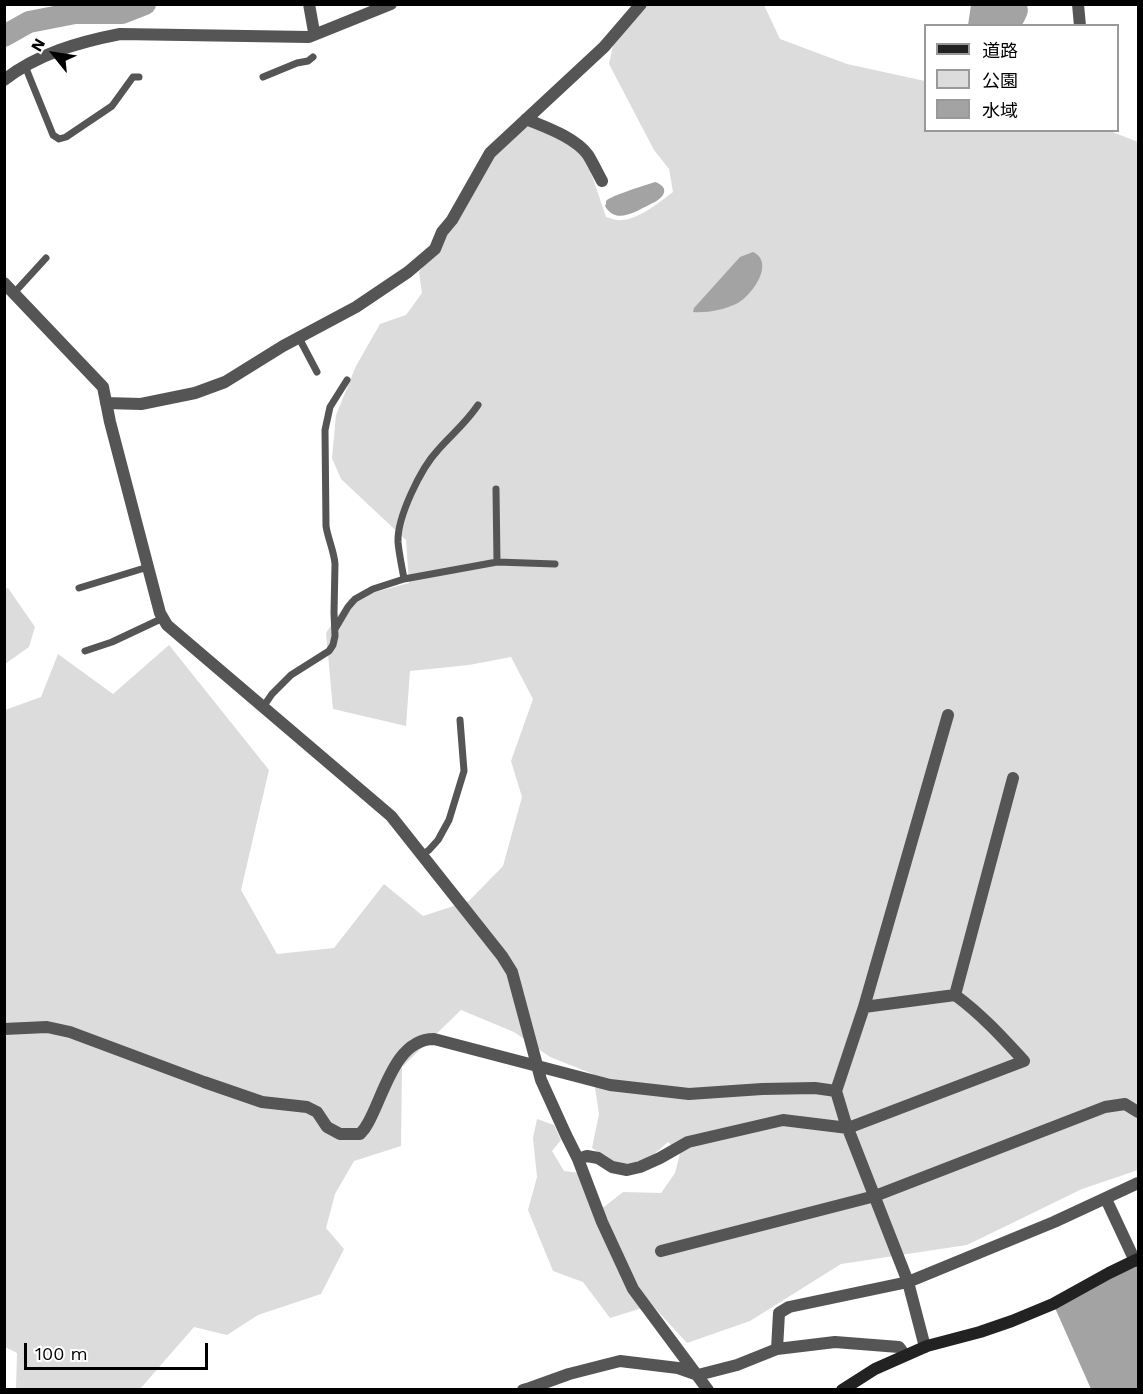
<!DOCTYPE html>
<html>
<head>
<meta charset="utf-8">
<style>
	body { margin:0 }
	#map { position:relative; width:1143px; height:1394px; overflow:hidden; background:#fff; font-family:"Work Sans","Noto Sans JP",sans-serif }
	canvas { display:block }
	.frame { position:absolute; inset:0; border:6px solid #000; pointer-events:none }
	.legend { position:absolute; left:924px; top:24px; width:195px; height:108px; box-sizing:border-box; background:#fff; border:2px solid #999; margin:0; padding:8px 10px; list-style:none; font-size:18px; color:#000 }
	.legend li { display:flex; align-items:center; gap:12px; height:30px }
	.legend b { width:30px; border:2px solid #999 }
	.north { position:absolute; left:24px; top:24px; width:60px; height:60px; -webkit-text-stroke:4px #fff; paint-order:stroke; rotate:300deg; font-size:16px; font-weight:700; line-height:24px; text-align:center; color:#000 }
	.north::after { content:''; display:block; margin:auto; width:21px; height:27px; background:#000; clip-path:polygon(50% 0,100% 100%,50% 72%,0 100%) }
	.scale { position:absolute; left:24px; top:1343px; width:184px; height:27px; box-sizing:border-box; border:3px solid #000; border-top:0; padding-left:8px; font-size:18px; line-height:21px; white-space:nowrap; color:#000; -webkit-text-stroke:4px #fff; paint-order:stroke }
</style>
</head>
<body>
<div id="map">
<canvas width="1143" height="1394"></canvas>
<div class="frame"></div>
<ul class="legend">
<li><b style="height:8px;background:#222"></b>道路</li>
<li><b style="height:16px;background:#dcdcdc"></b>公園</li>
<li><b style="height:16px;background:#a3a3a3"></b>水域</li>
</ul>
<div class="north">N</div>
<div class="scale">100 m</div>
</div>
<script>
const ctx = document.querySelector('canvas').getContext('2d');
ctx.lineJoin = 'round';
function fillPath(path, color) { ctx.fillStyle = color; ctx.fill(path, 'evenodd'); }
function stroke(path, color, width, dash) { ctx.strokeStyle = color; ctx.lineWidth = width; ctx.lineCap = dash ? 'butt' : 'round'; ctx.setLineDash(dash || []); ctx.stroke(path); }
const green = new Path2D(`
	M 647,4 L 764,5 L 780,39 L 847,64 L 925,81 L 926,130 L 1110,131 L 1138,142 L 1138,1170 L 1082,1189 L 967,1245 L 841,1264 L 750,1321 L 687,1343 L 652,1305 L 610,1318 L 583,1282 L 553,1271 L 528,1210 L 537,1177 L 533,1138 L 537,1119 L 554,1125 L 561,1140 L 552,1151 L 564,1171 L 580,1173 L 594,1208 L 604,1207 L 623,1192 L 661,1193 L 675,1173 L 680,1153 L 668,1142 L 653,1155 L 638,1163 L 622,1164 L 613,1162 L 592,1148 L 599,1114 L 593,1074 L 550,1057 L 514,1032 L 461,1010 L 402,1067 L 401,1146 L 354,1161 L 335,1194 L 326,1228 L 344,1249 L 321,1294 L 258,1315 L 227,1335 L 194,1327 L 140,1389 L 16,1389 L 17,1353 L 5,1347 L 5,710 L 41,697 L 58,654 L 113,694 L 169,645 L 269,770 L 241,890 L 277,954 L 334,948 L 384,884 L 423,916 L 469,901 L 503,866 L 522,797 L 511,761 L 533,699 L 511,657 L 469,665 L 410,671 L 406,726 L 333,709 L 326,633 L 349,599 L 409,583 L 406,540 L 341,479 L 332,458 L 336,415 L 356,366 L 380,324 L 406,315 L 422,293 L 419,272 L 464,209 L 492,156 L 526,122 L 548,129 L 585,155 L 606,217 C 611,218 616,221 621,220 C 638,220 660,202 673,192 L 669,169 L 654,150 L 609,64 L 613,46 Z
	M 8,588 L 35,627 L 29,647 L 5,664 L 5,589 Z`);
const water = new Path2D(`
	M 1026,4 C 1031,11 1025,19 1022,25 L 968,25 L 971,5 Z
	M 655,182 C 661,184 667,188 663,195 C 659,201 652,203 647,206 C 633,213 615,224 605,206 C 606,205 606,203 606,201 C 610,196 646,185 655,182 Z
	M 753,252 C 776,263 751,297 736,304 C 723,310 707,313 693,312 L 694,308 L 740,257 Z
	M 1138,1266 L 1138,1389 L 1091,1389 L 1055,1308 L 1113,1277 Z`);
const river = new Path2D(`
	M 4,36 L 29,22 L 75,13 L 122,13 L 145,4`);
const lane = new Path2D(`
	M 25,66 L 53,135 L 59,139 L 66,137 L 112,106 L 133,77 L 139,77
	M 263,77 L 297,63 L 308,61 L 313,57
	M 14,293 L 46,258
	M 299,338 L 317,372
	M 496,489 L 497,562
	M 404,579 C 402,567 399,554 398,542 C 397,517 421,468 438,450 C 452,434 466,423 478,405
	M 79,588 L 148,567
	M 335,629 L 348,607 L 355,599 L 373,589 L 404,579 L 497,562 L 555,564
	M 85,651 L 112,642 L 163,618
	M 263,707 L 272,694 L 291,675 L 329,651 L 333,645 L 335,636 L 334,613 L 335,564 C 334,551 328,539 326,526 L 325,430 L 330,407 L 347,380
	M 422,855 L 429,850 L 438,840 L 449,820 L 464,771 L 460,720`);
const street = new Path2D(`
	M 309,4 L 314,32
	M 1078,4 L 1080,26
	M 4,80 C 37,54 79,42 120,34 L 309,37 L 391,4
	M 526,119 C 545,127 575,137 588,155 C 593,163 597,172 602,181
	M 4,283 L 103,387 L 110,422 L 160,613 L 167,625 L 391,816 L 502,956 L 512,972 L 541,1080 L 566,1135 L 578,1159 L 602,1222 L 633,1289 L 708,1390
	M 106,403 L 141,404 L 195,393 L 225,382 L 283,346 L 356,307 L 408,272 L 435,249 L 442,232 L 452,220 L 490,153 L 604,47 L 641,4
	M 955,995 L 1013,778
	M 4,1029 L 47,1027 L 70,1032 L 204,1082 L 262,1102 L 307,1107 L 317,1112 L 327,1127 L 340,1134 L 360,1134 C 363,1131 366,1127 368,1123 C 384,1095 395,1039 434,1039 L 610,1085 L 689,1094 L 762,1089 L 815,1088 L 836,1091
	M 578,1159 L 587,1156 L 598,1158 L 612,1167 L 627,1170 L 640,1167 L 660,1158 L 688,1142 L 783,1120 L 848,1128 L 1024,1061 C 1002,1037 981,1014 955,995 L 864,1007
	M 1106,1199 L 1135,1261
	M 661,1251 L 875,1196 L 1105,1107 L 1125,1104 L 1138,1112
	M 925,1347 L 908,1282 L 845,1121 L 836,1091 L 864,1007 L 948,715
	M 777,1349 L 779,1313 L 789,1307 L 908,1282 L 1054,1222 L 1138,1183
	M 523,1390 L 530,1388 L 569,1374 L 620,1361 L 678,1368 L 698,1375 L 737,1365 L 777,1349 L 835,1342 L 899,1347 L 905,1355`);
const secondary = new Path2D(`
	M 842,1390 L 875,1369 L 927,1346 L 980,1332 L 1012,1321 L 1053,1304 L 1109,1273 L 1138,1259`);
fillPath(green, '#dcdcdc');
fillPath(water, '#a3a3a3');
stroke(river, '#a3a3a3', 22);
stroke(lane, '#555', 7);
stroke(street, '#555', 12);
stroke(secondary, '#222', 12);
</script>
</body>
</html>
